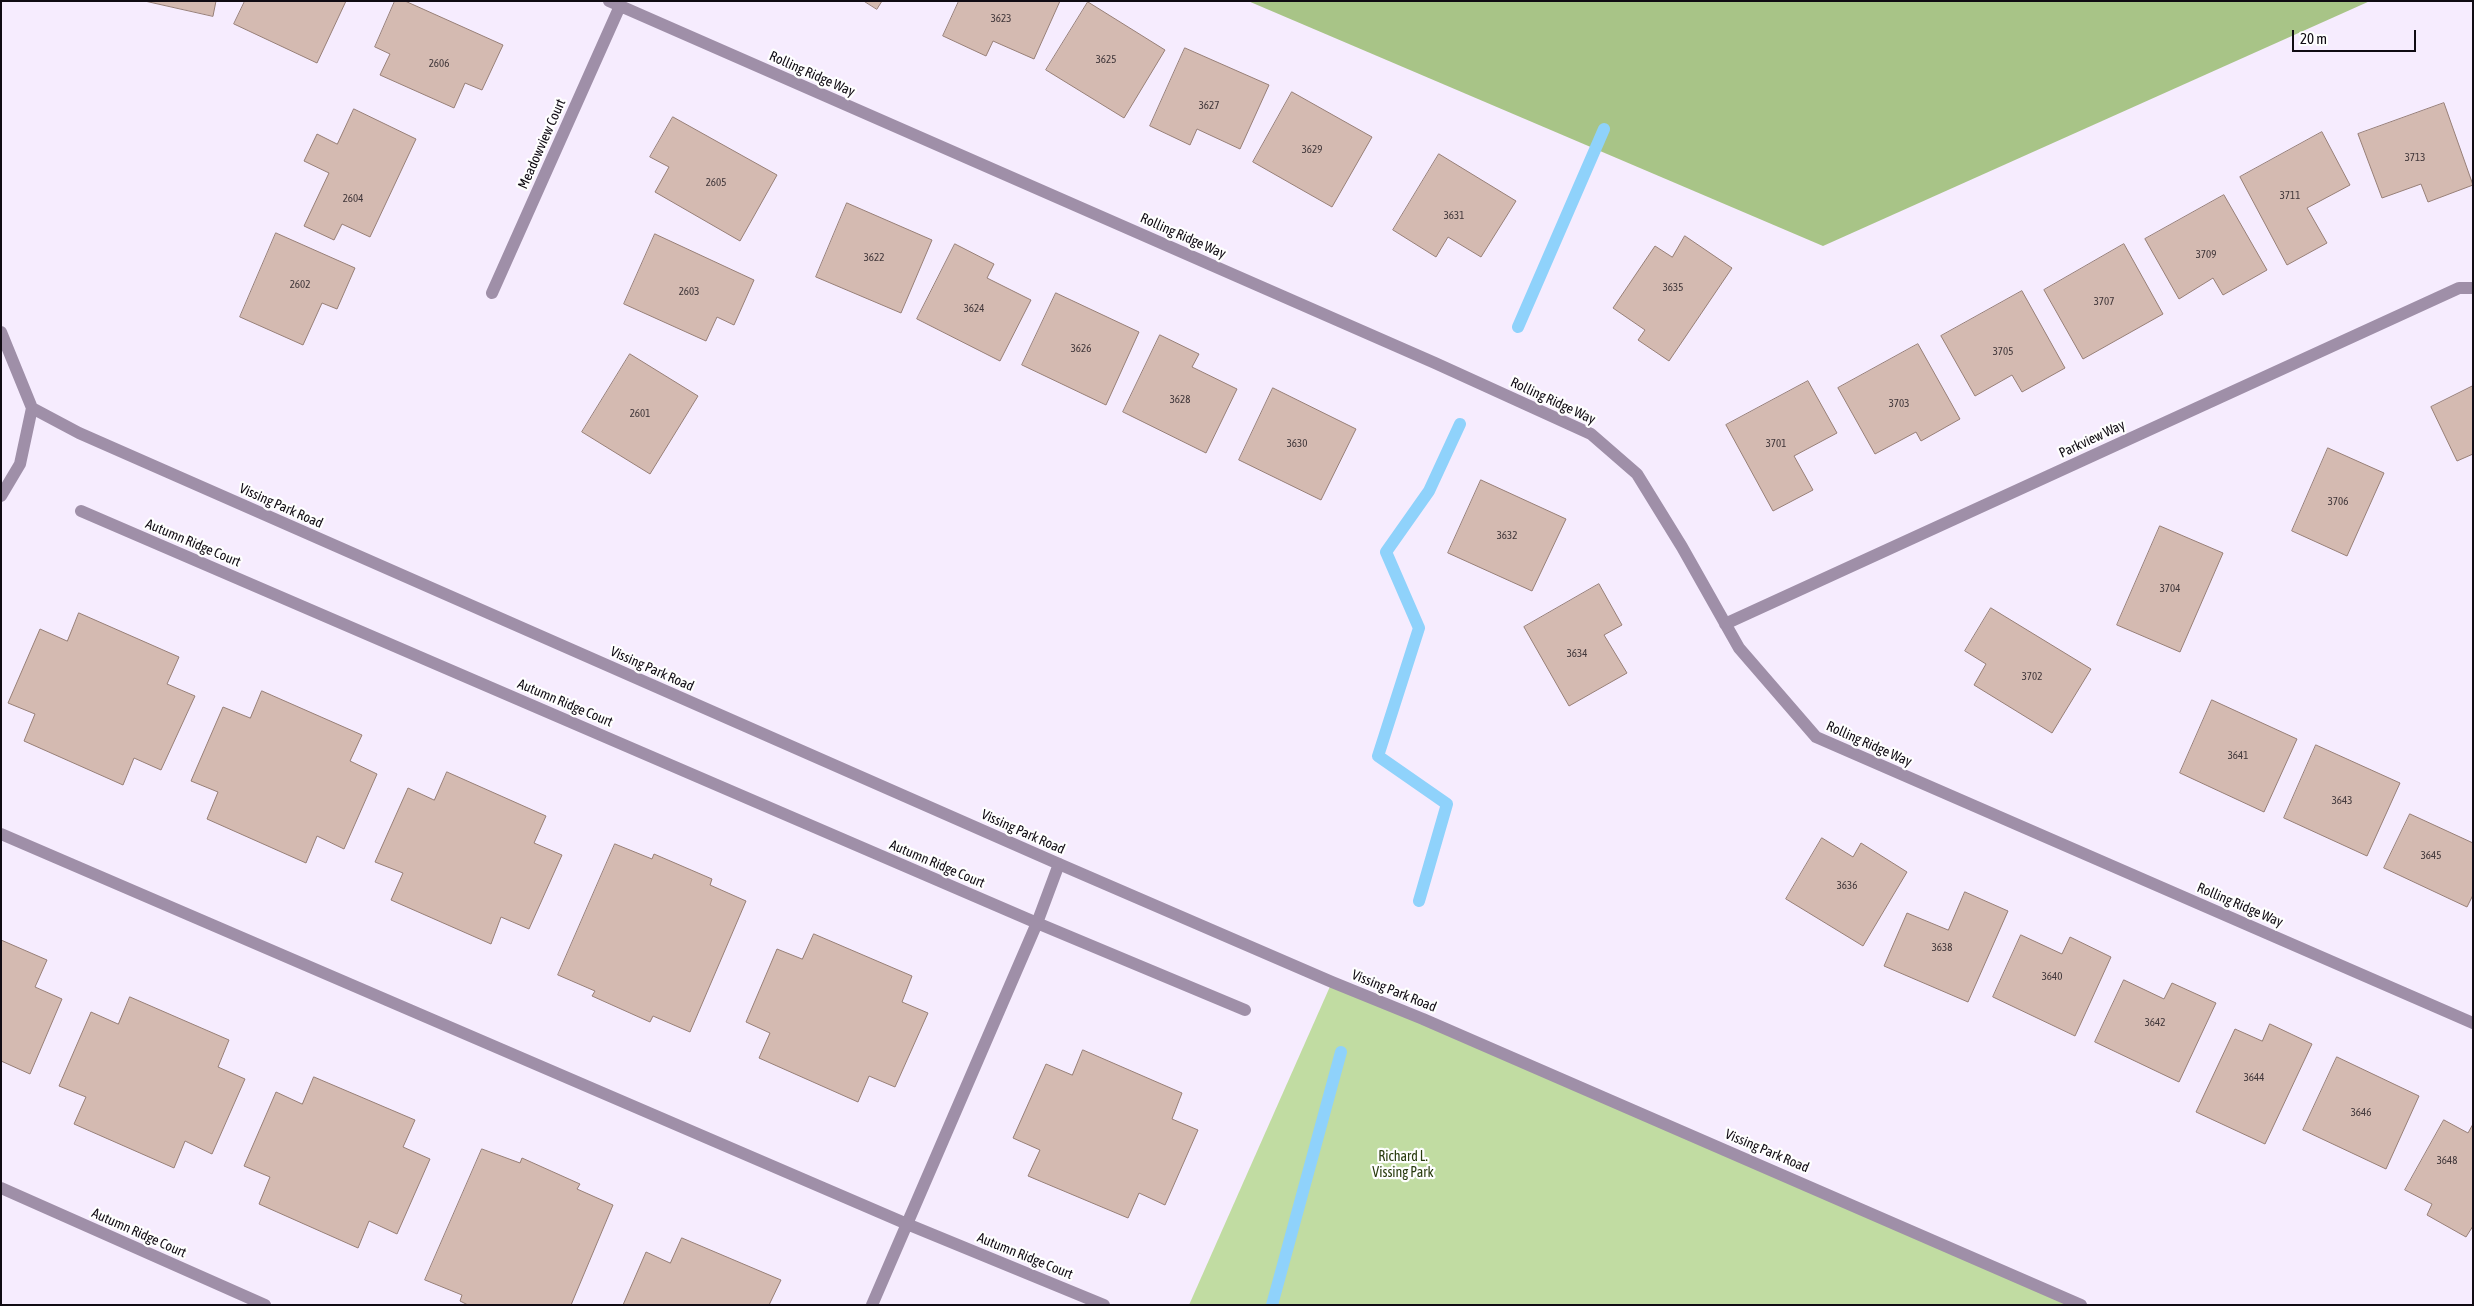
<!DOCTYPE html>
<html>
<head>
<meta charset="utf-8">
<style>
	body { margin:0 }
	#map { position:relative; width:2474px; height:1306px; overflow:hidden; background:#f6ecfe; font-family:"Asap Condensed",sans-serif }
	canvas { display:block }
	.frame { position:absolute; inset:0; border:2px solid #100b13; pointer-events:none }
	.scale { position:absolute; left:2292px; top:30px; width:124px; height:22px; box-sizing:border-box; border:2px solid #100b13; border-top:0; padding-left:6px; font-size:15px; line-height:18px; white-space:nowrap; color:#100b13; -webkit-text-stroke:4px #fefefe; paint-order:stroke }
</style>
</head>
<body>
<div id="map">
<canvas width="2474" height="1306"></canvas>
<div class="frame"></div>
<div class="scale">20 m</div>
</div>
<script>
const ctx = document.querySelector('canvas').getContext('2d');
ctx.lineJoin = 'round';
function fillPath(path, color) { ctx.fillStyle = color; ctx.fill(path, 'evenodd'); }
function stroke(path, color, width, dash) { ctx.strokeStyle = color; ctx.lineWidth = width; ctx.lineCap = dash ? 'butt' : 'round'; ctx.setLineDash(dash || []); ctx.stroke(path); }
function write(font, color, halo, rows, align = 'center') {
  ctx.font = font + ' "Asap Condensed",sans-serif'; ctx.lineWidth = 4.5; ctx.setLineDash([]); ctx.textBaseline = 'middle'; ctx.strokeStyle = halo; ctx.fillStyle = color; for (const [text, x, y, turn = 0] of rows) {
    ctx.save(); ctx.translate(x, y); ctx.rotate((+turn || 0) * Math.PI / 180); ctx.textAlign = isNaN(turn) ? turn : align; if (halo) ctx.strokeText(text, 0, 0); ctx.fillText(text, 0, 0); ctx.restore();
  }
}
const green = new Path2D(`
	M 1332,982 L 2086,1305 L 1189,1305 Z`);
const forest = new Path2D(`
	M 1248,1 L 2370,1 L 1823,246 Z`);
const stream = new Path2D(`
	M 1518,327 L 1604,129
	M 1419,901 L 1447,804 L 1378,756 L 1419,628 L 1386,552 L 1429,491 L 1460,424
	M 1272,1305 L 1341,1052`);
const building = new Path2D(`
	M 145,1 L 216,1 L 213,16 Z
	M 245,1 L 346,1 L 317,63 L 234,24 Z
	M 395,1 L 405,1 L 503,45 L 482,90 L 465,83 L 454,108 L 380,75 L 390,54 L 375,47 Z
	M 864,1 L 882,1 L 877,9 Z
	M 959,1 L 1060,1 L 1034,59 L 993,41 L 986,56 L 943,36 Z
	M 1088,2 L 1165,50 L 1124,118 L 1046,70 Z
	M 1185,48 L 1269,85 L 1240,149 L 1197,129 L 1190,145 L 1150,126 Z
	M 1292,92 L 1372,137 L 1332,207 L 1253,162 Z
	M 2444,103 L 2473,185 L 2428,202 L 2421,184 L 2382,198 L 2358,134 Z
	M 354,109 L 416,139 L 370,237 L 342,224 L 334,240 L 304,226 L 329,173 L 304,161 L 317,134 L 337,144 Z
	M 673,117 L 777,175 L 740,241 L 655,192 L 669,167 L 650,157 Z
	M 2322,132 L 2350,185 L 2307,208 L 2327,243 L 2287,265 L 2240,177 Z
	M 1439,154 L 1516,201 L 1481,257 L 1448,237 L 1436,257 L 1393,230 Z
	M 2224,195 L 2267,270 L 2223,295 L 2213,278 L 2179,299 L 2145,239 Z
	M 847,203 L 932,240 L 901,313 L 816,277 Z
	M 276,233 L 355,268 L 337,309 L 322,303 L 303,345 L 240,317 Z
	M 655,234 L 754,280 L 734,325 L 717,317 L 706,341 L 624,304 Z
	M 1685,236 L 1732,268 L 1669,361 L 1638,340 L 1645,330 L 1613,308 L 1655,246 L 1672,257 Z
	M 955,244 L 994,264 L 987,278 L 1031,300 L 1000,361 L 917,319 Z
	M 2124,244 L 2163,314 L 2083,359 L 2044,290 Z
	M 2022,291 L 2065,368 L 2022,392 L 2012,375 L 1975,396 L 1941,336 Z
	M 1056,293 L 1139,332 L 1106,405 L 1022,365 Z
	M 1160,335 L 1199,354 L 1192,367 L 1237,389 L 1206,453 L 1123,412 Z
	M 1918,344 L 1960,419 L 1921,441 L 1916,432 L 1875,454 L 1838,388 Z
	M 630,354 L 698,396 L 650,474 L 582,432 Z
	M 1808,381 L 1837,433 L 1794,456 L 1813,490 L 1773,511 L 1726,425 Z
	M 2473,386 L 2473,454 L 2457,461 L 2431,407 Z
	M 1273,388 L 1356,429 L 1321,500 L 1239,460 Z
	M 2328,448 L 2384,473 L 2347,556 L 2292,531 Z
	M 1481,480 L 1566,519 L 1532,591 L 1448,553 Z
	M 2160,526 L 2223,553 L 2180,652 L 2117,625 Z
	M 1599,584 L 1622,625 L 1604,635 L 1627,673 L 1569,706 L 1524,627 Z
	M 1991,608 L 2091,669 L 2052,733 L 1974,685 L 1986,664 L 1965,651 Z
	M 79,613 L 179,657 L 167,684 L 195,696 L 161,770 L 134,758 L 123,785 L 24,741 L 35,714 L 8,703 L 40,629 L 67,641 Z
	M 262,691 L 362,735 L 350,761 L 377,774 L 344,849 L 317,836 L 306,863 L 207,819 L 218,792 L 191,781 L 223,707 L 250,718 Z
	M 2212,700 L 2297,739 L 2264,812 L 2180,773 Z
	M 2316,745 L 2400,783 L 2367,856 L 2284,818 Z
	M 447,772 L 546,816 L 534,843 L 562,855 L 529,929 L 501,917 L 491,944 L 391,900 L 403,873 L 375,862 L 408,788 L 434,800 Z
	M 2410,814 L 2473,843 L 2473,895 L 2467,907 L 2384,868 Z
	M 1822,838 L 1853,857 L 1861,843 L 1907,872 L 1863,946 L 1786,899 Z
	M 615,844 L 652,859 L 654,854 L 712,879 L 710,885 L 746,901 L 690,1032 L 653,1016 L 650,1022 L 592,996 L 595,991 L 558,975 Z
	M 1965,892 L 2008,911 L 1968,1002 L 1884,966 L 1907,913 L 1948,930 Z
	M 814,934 L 912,976 L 902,1002 L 928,1013 L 895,1087 L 869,1076 L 858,1102 L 759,1058 L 770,1033 L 746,1022 L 777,949 L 802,959 Z
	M 2021,935 L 2062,954 L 2070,937 L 2111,957 L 2075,1036 L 1993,997 Z
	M 1,940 L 47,960 L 35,987 L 62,999 L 30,1074 L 1,1061 Z
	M 2124,980 L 2164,999 L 2172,983 L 2216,1003 L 2179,1082 L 2095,1042 Z
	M 130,997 L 229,1040 L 218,1067 L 245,1079 L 212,1154 L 185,1141 L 174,1168 L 74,1124 L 86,1097 L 59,1086 L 91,1012 L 118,1024 Z
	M 2270,1024 L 2312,1044 L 2265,1144 L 2196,1112 L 2235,1029 L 2262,1041 Z
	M 1083,1050 L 1182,1093 L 1172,1119 L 1198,1130 L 1165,1205 L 1139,1193 L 1128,1218 L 1028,1176 L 1040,1150 L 1013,1138 L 1046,1064 L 1072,1075 Z
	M 2337,1057 L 2419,1096 L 2386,1169 L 2303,1130 Z
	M 314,1077 L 415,1120 L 403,1147 L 430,1159 L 397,1234 L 369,1221 L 358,1248 L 259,1204 L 270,1177 L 244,1166 L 276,1092 L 302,1104 Z
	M 2444,1120 L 2468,1133 L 2473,1124 L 2473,1226 L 2466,1237 L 2427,1215 L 2432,1204 L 2405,1190 Z
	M 482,1149 L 520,1163 L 522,1158 L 580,1184 L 577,1189 L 613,1205 L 571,1305 L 468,1305 L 460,1301 L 462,1295 L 425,1280 Z
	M 682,1238 L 781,1280 L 769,1305 L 623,1305 L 646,1252 L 670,1263 Z`);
const lane = new Path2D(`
	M 81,511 L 1037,923 L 1245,1010
	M 1,834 L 907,1224 L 1104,1305
	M 1,1188 L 265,1305
	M 872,1305 L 1037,923 L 1059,864`);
const street = new Path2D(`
	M 609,1 L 1435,363 L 1591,434 L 1637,474 L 1682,547 L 1739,648 L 1816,737 L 2473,1023
	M 492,293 L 620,6
	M 1,332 L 32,408 L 79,433 L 1059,864 L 1332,982 L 1423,1019 L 2081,1305
	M 1,496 L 20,464 L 32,408
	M 1725,624 L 2459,288 L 2473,288`);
const numberNames = [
	["3623",1001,19],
	["3625",1106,60],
	["2606",439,64],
	["3627",1209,106],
	["3629",1312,150],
	["3713",2415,158],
	["2605",716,183],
	["3711",2290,196],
	["2604",353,199],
	["3631",1454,216],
	["3709",2206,255],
	["3622",874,258],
	["2602",300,285],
	["3635",1673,288],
	["2603",689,292],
	["3707",2104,302],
	["3624",974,309],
	["3626",1081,349],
	["3705",2003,352],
	["3628",1180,400],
	["3703",1899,404],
	["2601",640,414],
	["3630",1297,444],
	["3701",1776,444],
	["3706",2338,502],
	["3632",1507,536],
	["3704",2170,589],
	["3634",1577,654],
	["3702",2032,677],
	["3641",2238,756],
	["3643",2342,801],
	["3645",2431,856],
	["3636",1847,886],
	["3638",1942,948],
	["3640",2052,977],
	["3642",2155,1023],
	["3644",2254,1078],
	["3646",2361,1113],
	["3648",2447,1161]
];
const streetNames = [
	["Rolling Ridge Way",812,74,24],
	["Meadowview Court",542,144,-66],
	["Rolling Ridge Way",1183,236,24],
	["Rolling Ridge Way",1553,401,25],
	["Parkview Way",2092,439,-25],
	["Vissing Park Road",281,506,24],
	["Autumn Ridge Court",193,543,23],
	["Vissing Park Road",652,669,24],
	["Autumn Ridge Court",565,703,23],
	["Rolling Ridge Way",1869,744,24],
	["Vissing Park Road",1023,832,24],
	["Autumn Ridge Court",937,864,23],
	["Rolling Ridge Way",2240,905,23],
	["Vissing Park Road",1394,991,22],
	["Vissing Park Road",1767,1151,23],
	["Autumn Ridge Court",139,1233,24],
	["Autumn Ridge Court",1025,1256,22]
];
const parkNames = [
	["Richard L.",1403,1157],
	["Vissing Park",1403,1173]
];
fillPath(green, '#c1dca2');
fillPath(forest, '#a8c487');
stroke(stream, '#8fd2fb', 12);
fillPath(building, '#d4bab1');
stroke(building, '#977f77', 1);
stroke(lane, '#9f8fa8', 12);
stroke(street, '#9f8fa8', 12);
write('11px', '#41373a', null, numberNames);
write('14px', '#100b13', '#fefefe', streetNames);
write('14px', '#293b0e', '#fefefe', parkNames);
</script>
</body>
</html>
